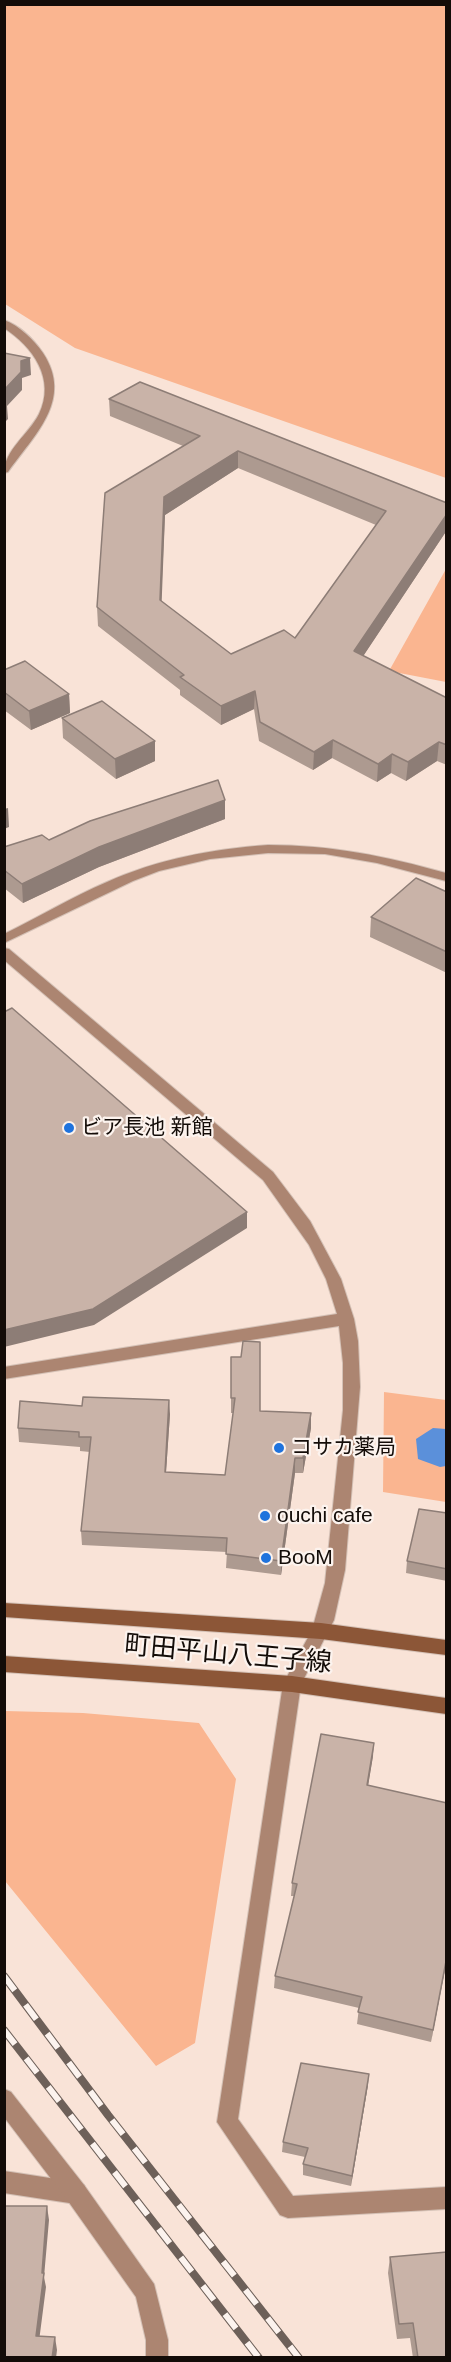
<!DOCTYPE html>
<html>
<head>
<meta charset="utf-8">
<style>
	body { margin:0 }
	#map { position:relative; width:451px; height:2362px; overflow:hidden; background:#f9e3d7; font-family:Helvetica,sans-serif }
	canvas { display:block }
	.frame { position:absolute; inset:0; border:6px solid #130c08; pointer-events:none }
</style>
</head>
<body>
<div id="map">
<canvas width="451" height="2362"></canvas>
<div class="frame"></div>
</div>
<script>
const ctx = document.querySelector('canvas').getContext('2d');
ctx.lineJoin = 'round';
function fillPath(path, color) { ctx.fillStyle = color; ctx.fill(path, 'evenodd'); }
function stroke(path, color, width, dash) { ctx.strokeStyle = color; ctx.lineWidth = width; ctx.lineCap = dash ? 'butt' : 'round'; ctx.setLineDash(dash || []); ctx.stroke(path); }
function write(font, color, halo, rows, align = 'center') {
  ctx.font = font + ' Helvetica,"Noto Sans JP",sans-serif'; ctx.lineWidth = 4.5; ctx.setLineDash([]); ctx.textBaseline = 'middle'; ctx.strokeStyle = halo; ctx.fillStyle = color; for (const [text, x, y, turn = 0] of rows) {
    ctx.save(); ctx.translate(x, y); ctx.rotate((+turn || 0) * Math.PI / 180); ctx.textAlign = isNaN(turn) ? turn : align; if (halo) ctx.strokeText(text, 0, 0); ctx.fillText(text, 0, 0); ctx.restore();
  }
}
const green = new Path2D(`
	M 4,5 L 446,5 L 446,478 L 75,348 L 5,304 Z
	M 446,569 L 446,682 L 389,671 Z
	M 384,1392 L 446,1400 L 446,1502 L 383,1492 Z
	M 5,1711 L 83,1713 L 199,1723 L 236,1779 L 195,2043 L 156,2066 L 5,1881 Z`);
const water = new Path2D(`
	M 433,1428 L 446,1429 L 446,1466 L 440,1467 L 418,1459 L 416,1439 Z`);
const minor = new Path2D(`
	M 292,1676 L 298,1678 L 301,1684 L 238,2119 L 293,2196 L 446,2187 L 446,2209 L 288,2218 L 280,2215 L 217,2122 L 283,1684 L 286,1678 Z
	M 4,2171 L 76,2182 L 84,2185 L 87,2193 L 84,2201 L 76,2204 L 4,2193 Z`);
const tertiary = new Path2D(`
	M 4,320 C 20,326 34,340 43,353 C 74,400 34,435 8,472 L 4,473 C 4,450 29,434 39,414 C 56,379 33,347 4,328 Z
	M 268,845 C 332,845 385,856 446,873 L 446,881 L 377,863 L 325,854 L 268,853 L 210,859 L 159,871 L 133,881 L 4,943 L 4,934 C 39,917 72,897 107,882 C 158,859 212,849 268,845 Z
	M 4,948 L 9,949 L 273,1172 L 310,1221 L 341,1279 L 354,1319 L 358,1341 L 360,1387 L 345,1570 L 334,1620 L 298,1690 L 292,1692 L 286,1690 L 283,1684 L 312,1630 L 325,1583 L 343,1410 L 343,1363 L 339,1326 L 4,1379 L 4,1367 L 337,1314 L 326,1279 L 309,1245 L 263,1180 L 4,960 Z
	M 4,2089 L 11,2092 L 84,2185 L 154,2284 L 168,2340 L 168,2358 L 146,2358 L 146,2340 L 136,2297 L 68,2201 L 4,2117 Z`);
const secondary = new Path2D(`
	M 4,1603 L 321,1623 L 446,1640 L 446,1655 L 321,1639 L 4,1617 Z
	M 4,1656 L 292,1676 L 446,1698 L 446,1714 L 292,1692 L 4,1672 Z`);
const rail = new Path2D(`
	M 4,1976 L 108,2115 L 299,2358
	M 4,2030 L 259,2358`);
const wall = new Path2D(`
	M 109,399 L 447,503 L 447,530 L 363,656 L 447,698 L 447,765 L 437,761 L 406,781 L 391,773 L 377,782 L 332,758 L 313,770 L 259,741 L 254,709 L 221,725 L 180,695 L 180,690 L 98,626 L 97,607 L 183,446 L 110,416 ZM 238,468 L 376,525 L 295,638 L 231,654 L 161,601 L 165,515 Z
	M 4,670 L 69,694 L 70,713 L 31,730 L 4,710 Z
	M 62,718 L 155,761 L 116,779 L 63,738 Z
	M 225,819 L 99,867 L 23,903 L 4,888 L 4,847 L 49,840 Z
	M 447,892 L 447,973 L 370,937 L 371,917 Z
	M 231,1357 L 260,1411 L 311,1413 L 311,1428 L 303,1473 L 295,1473 L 281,1575 L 226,1568 L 227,1552 L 82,1545 L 81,1531 L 90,1452 L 80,1451 L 80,1447 L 19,1442 L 18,1428 L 170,1414 L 166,1472 L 225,1475 L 233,1413 L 231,1413 Z
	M 447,1513 L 447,1581 L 406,1573 L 407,1561 Z
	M 373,1756 L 368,1786 L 447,1803 L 447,1959 L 431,2042 L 357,2024 L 359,2008 L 274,1988 L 275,1976 L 295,1896 L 291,1896 L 292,1883 Z
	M 368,2085 L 351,2186 L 303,2175 L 303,2164 L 305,2157 L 282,2152 L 283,2142 Z
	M 390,2257 L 447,2358 L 413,2358 L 410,2338 L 397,2339 L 388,2273 Z`);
const shadedWall = new Path2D(`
	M 30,358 L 31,375 L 22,378 L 22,390 L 7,406 L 8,419 L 4,423 L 4,390 L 21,361 Z
	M 238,451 L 238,468 L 165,515 L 161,619 L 160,600 L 164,497 Z
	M 447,514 L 447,530 L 354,670 L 354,651 Z
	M 255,691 L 254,709 L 221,725 L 221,706 Z
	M 69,694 L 70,713 L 31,730 L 29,711 Z
	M 333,740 L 332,758 L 313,770 L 314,752 Z
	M 155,741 L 155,761 L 116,779 L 115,759 Z
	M 439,742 L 437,761 L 406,781 L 408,762 Z
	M 392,754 L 391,773 L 377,782 L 378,764 Z
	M 225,800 L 225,819 L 99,867 L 23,903 L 22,884 L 99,847 Z
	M 8,808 L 9,827 L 4,829 L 4,809 Z
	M 247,1212 L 247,1228 L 94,1325 L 4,1347 L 4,1330 Z
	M 169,1400 L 170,1414 L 165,1487 L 165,1472 Z
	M 311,1413 L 311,1428 L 303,1473 L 303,1458 Z
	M 295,1458 L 295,1473 L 281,1575 L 281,1561 Z
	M 374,1743 L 373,1756 L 366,1798 L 367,1785 Z
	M 447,1956 L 447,1959 L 431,2042 L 433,2030 Z
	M 369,2074 L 368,2085 L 351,2186 L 352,2176 Z
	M 47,2206 L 49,2220 L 44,2277 L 46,2287 L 38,2349 L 36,2336 L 42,2273 Z
	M 55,2337 L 57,2350 L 56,2358 L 52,2358 Z`);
const building = new Path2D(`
	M 4,353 L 30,358 L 21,361 L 21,372 L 4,390 Z
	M 140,382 L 447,503 L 447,514 L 354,651 L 447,698 L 447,745 L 439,742 L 408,762 L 392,754 L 378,764 L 333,740 L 314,752 L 260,722 L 255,691 L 221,706 L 180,677 L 184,675 L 97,607 L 105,493 L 200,436 L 109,399 ZM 238,451 L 386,511 L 295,638 L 284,630 L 231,654 L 160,600 L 164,497 Z
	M 25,661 L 69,694 L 29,711 L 4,692 L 4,670 Z
	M 102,701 L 155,741 L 115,759 L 62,718 Z
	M 218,780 L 225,800 L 99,847 L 22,884 L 4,870 L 4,847 L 42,835 L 49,840 L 90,821 Z
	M 416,878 L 447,892 L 447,952 L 371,917 Z
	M 12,1008 L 247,1212 L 93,1309 L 4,1330 L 4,1012 Z
	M 243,1341 L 260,1342 L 260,1411 L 311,1413 L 303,1458 L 295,1458 L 281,1561 L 226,1554 L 227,1538 L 81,1531 L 91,1437 L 79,1437 L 79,1432 L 18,1428 L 20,1401 L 82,1406 L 83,1397 L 169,1400 L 165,1472 L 225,1475 L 235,1398 L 231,1398 L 231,1357 L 241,1357 Z
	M 419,1509 L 447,1513 L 447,1569 L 407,1561 Z
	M 321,1734 L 374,1743 L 367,1785 L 447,1803 L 447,1956 L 433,2030 L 358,2012 L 362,1997 L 275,1976 L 297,1884 L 292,1883 Z
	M 301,2063 L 369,2074 L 352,2176 L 303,2164 L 308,2148 L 283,2142 Z
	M 4,2206 L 47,2206 L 42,2273 L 44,2273 L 36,2336 L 55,2337 L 52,2358 L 4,2358 Z
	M 447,2252 L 447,2358 L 418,2358 L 413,2323 L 399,2324 L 390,2257 Z`);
const markers = [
	[69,1128,6,"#1f73dd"],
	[279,1448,6,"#1f73dd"],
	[265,1516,6,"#1f73dd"],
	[266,1558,6,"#1f73dd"]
];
const poiNames = [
	["ビア長池 新館",81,1128],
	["コサカ薬局",291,1448],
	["ouchi cafe",277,1516],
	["BooM",278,1558]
];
const nearStreetnames = [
	["町田平山八王子線",228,1655,5]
];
fillPath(green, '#fab590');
fillPath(water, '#5b90da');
stroke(minor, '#d4c1b6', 2);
stroke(tertiary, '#d4c1b6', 2);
stroke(secondary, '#d4c1b6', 2);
fillPath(minor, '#ac8571');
fillPath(tertiary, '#ac8571');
fillPath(secondary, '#8c5637');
stroke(rail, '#6d6059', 8);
stroke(rail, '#fcf3ee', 6, [18]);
fillPath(wall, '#ad9a90');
fillPath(shadedWall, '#8d7d76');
fillPath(building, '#c9b3a8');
stroke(building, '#8d7d76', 1.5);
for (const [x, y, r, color] of markers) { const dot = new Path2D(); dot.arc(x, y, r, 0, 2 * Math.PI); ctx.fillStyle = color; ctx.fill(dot); stroke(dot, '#fcf3ee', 2); }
write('21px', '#130c08', '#fcf3ee', poiNames, 'left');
write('26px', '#130c08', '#fcf3ee', nearStreetnames);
</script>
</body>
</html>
